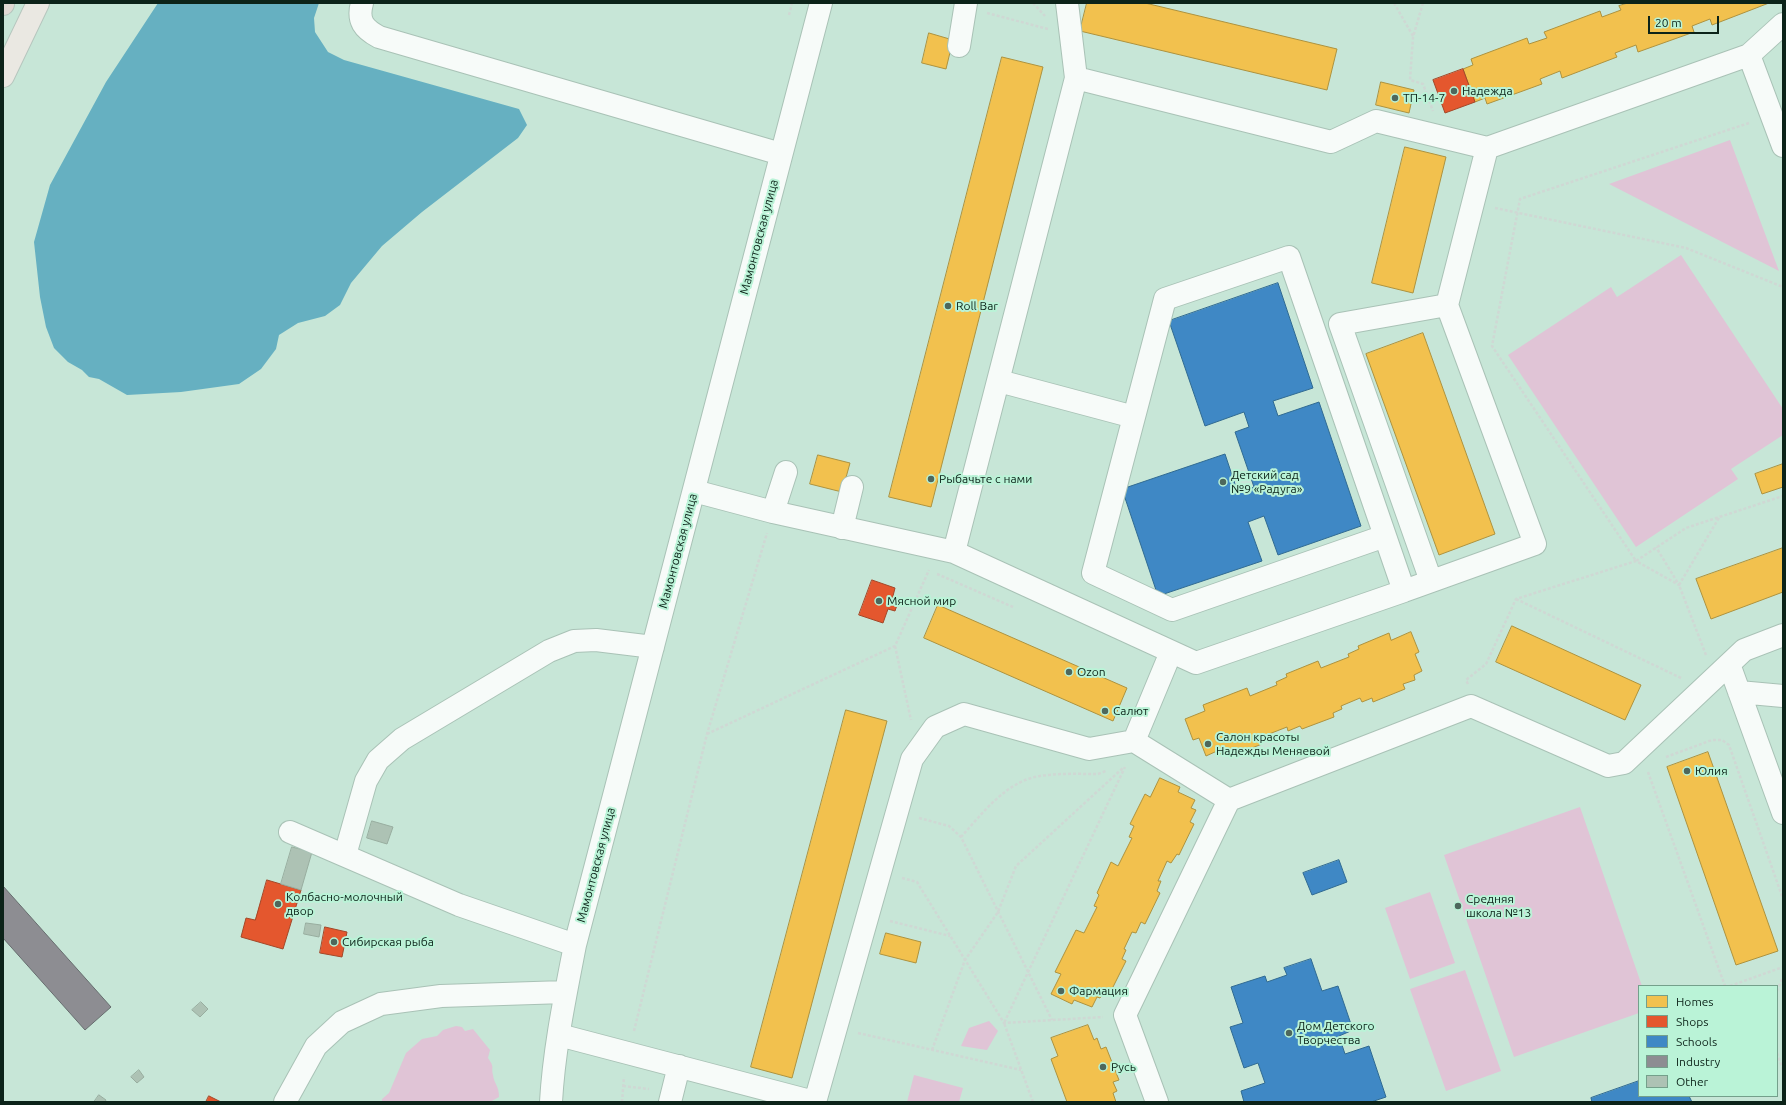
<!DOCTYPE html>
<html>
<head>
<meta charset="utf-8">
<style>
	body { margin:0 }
	#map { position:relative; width:1786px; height:1105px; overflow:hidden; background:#c7e6d7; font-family:Ubuntu,sans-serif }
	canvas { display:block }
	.frame { position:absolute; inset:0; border:4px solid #0c2319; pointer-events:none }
	.legend { position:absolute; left:1638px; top:985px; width:140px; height:112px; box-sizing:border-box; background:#baf3d7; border:1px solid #74a08b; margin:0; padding:5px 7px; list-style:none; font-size:12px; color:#0c2319 }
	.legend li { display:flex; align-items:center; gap:8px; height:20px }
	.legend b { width:20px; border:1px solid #74a08b }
	.scale { position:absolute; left:1648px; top:16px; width:71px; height:18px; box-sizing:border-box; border:2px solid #0c2319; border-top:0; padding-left:5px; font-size:12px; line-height:14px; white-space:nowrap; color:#0c2319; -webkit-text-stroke:3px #baf3d7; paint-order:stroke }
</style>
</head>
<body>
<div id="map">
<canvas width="1786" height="1105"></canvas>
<div class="frame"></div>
<ul class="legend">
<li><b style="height:11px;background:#f2c14e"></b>Homes</li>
<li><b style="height:11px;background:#e4572e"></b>Shops</li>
<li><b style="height:11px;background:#3f88c5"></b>Schools</li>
<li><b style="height:11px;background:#8d8d92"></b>Industry</li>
<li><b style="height:11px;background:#adc2b4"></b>Other</li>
</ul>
<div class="scale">20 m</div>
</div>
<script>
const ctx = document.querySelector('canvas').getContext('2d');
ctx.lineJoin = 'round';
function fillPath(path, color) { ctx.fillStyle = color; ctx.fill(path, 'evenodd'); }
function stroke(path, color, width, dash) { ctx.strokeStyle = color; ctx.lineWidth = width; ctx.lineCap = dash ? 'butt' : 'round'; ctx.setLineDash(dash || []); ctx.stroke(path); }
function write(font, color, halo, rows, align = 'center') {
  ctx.font = font + ' Ubuntu,sans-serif'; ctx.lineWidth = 4; ctx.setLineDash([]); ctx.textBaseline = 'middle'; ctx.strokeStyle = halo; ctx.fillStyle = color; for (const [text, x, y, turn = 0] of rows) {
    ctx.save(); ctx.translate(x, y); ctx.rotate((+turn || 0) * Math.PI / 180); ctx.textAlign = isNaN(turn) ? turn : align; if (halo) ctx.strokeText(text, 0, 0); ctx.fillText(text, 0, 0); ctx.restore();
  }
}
const green = new Path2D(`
	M 1730,140 L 1779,271 L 1609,184 Z
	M 1681,255 L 1783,409 L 1783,435 L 1731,469 L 1738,479 L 1636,547 L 1508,355 L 1611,287 L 1617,297 Z
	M 1580,807 L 1642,986 L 1639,986 L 1639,1013 L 1514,1057 L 1444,855 Z
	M 1430,892 L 1455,963 L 1410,979 L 1385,908 Z
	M 1465,970 L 1501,1071 L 1446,1091 L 1410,989 Z
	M 989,1021 L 998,1031 L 987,1050 L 961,1046 L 969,1028 Z
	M 456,1026 L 462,1027 L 465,1031 L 473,1029 L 490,1050 L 488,1058 C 495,1068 491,1066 493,1075 C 494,1084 499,1085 499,1097 L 490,1102 L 382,1102 L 382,1099 L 389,1093 L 406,1053 L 422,1039 L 437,1036 L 443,1030 Z
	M 914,1075 L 963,1088 L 959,1102 L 907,1102 Z`);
const water = new Path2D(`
	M 158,3 L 319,3 L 314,18 L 315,32 L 328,52 L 344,60 L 519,109 L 527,125 L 518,138 L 422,212 L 382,246 L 351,283 L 340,305 L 325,316 L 298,323 L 279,335 L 276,349 L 261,369 L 239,384 L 181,392 L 127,395 L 99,379 L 89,377 L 82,370 L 68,362 L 54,348 L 46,327 L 40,297 L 34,242 L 50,185 L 106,82 Z`);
const homes = new Path2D(`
	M 1087,3 L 1145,3 L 1337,49 L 1327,90 L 1080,31 Z
	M 1628,3 L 1769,3 L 1712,25 L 1710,19 L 1692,26 L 1694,32 L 1638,52 L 1636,45 L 1615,53 L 1617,57 L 1562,78 L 1560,71 L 1540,79 L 1542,84 L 1487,104 L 1485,98 L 1475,102 L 1463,69 L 1473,65 L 1471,59 L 1527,38 L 1529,44 L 1547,38 L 1544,32 L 1600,11 L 1602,17 L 1621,10 L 1619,6 Z
	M 929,33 L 953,40 L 946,69 L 922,63 Z
	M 1002,57 L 1043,67 L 931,507 L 889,497 Z
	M 1381,82 L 1414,90 L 1409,113 L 1376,105 Z
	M 1405,147 L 1446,157 L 1413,293 L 1372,283 Z
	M 1423,333 L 1495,534 L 1439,555 L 1366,354 Z
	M 818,455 L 850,463 L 842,492 L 810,484 Z
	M 1783,464 L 1783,487 L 1762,494 L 1755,474 Z
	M 1783,548 L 1783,592 L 1711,619 L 1696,579 Z
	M 938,605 L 1127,688 L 1113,721 L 924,638 Z
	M 1512,626 L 1641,685 L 1625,720 L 1496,662 Z
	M 1411,632 L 1419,652 L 1415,654 L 1422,671 L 1414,675 L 1415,680 L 1403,684 L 1405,689 L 1373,702 L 1372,698 L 1362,702 L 1360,698 L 1341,706 L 1342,709 L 1333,713 L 1334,717 L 1302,729 L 1300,726 L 1288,731 L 1287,727 L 1269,734 L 1270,737 L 1261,741 L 1262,744 L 1229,757 L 1227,751 L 1218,755 L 1217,751 L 1206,756 L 1199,738 L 1193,740 L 1185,719 L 1205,711 L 1203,705 L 1247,688 L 1250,696 L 1277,685 L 1276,682 L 1287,677 L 1286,674 L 1318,661 L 1321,668 L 1349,657 L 1348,654 L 1359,649 L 1358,646 L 1389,633 L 1391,640 Z
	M 846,710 L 887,721 L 792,1078 L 751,1067 Z
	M 1708,752 L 1778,951 L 1736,965 L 1667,767 Z
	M 1160,778 L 1180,787 L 1178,792 L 1195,800 L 1191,808 L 1196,810 L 1190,822 L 1194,824 L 1179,855 L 1177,854 L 1171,863 L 1167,861 L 1158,881 L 1161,881 L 1157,891 L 1160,893 L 1145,924 L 1141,922 L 1136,933 L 1132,932 L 1124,949 L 1126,950 L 1122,959 L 1126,961 L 1110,993 L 1104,991 L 1100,998 L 1097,997 L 1092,1007 L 1074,1000 L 1072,1004 L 1051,994 L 1061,974 L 1055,972 L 1076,930 L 1084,933 L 1097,907 L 1094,906 L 1099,895 L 1097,893 L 1111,862 L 1118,866 L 1132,838 L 1129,837 L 1134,826 L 1130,824 L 1145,794 L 1150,797 Z
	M 886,933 L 921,942 L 916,963 L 880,954 Z
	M 1088,1025 L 1094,1040 L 1097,1038 L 1101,1049 L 1106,1047 L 1119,1080 L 1113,1082 L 1117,1091 L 1113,1093 L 1116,1102 L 1067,1102 L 1051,1059 L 1058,1056 L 1051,1038 Z`);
const shops = new Path2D(`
	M 1463,69 L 1475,102 L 1445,113 L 1433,80 Z
	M 872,580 L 895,588 L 892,600 L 898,602 L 895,611 L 888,609 L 883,623 L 859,615 Z
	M 267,880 L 301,890 L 283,949 L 241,937 L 246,918 L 255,920 Z
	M 325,927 L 347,932 L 342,957 L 320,953 Z
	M 209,1096 L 221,1102 L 206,1102 Z`);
const schools = new Path2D(`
	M 1278,283 L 1313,388 L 1273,401 L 1278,416 L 1319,402 L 1361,526 L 1278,555 L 1264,516 L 1248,522 L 1262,561 L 1158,596 L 1122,489 L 1225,454 L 1238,493 L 1254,487 L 1235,432 L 1249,427 L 1244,412 L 1205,426 L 1169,321 Z
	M 1339,860 L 1347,882 L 1312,895 L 1303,873 Z
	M 1311,959 L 1322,991 L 1338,986 L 1353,1030 L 1339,1036 L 1345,1054 L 1369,1046 L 1386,1097 L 1371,1102 L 1244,1102 L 1241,1091 L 1265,1083 L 1258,1063 L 1244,1068 L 1230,1027 L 1243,1023 L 1231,987 L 1265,976 L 1267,982 L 1287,975 L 1284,968 Z
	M 1639,1081 L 1639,1096 L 1689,1096 L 1692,1102 L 1592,1102 L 1591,1098 Z`);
const industry = new Path2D(`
	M 3,886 L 111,1007 L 85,1030 L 3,938 Z`);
const building = new Path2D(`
	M 372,821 L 393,827 L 387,844 L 367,838 Z
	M 292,847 L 312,852 L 301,890 L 281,884 Z
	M 306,923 L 321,925 L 319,937 L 304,934 Z
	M 201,1002 L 208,1009 L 200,1017 L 192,1010 Z
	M 139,1070 L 144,1077 L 137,1083 L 131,1077 Z
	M 99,1095 L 106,1100 L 105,1102 L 94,1102 Z`);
const path = new Path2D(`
	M 1033,3 L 1045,16
	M 1394,3 L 1413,36
	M 1423,3 L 1413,37 L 1410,80 L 1423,84 L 1433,111
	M 987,13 L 1048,29
	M 789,15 L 792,3
	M 1749,123 L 1520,199 L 1492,346 L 1636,561 L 1686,528 L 1783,496
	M 1495,208 L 1686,248 L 1783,287
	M 937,574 L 1013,607
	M 1516,599 L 1681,678
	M 895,646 L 911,720
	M 1706,655 L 1679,585 L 1720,516
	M 1468,684 L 1466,680 L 1486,664 L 1516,599 L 1636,561 L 1679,585 L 1656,547
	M 707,734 L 895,646 L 929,570
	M 1666,757 L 1712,740 L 1722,740 L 1729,745 L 1783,899
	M 1648,772 L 1725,986
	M 919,818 L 949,826 L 961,837 L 1052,1020
	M 961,837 C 982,814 1006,781 1040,776 C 1058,773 1079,774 1098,774 L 1106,771
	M 902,878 L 917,882 L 1004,1023 L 1103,1017
	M 890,921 L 950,936
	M 1730,986 L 1783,967
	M 1777,991 L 1783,977
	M 634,1031 L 707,734 L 767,533
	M 858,1033 L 1021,1070
	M 932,1050 L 965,960 L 998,912 L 1016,866 L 1124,767
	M 1777,1053 L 1783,1070
	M 623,1086 L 649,1089
	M 622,1102 L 624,1077
	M 1033,1102 L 1004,1023 L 1125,767`);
const minor = new Path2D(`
	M 362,3 C 357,21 364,29 379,37 L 781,154
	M 959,46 L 966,3
	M 1749,55 L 1783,24
	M 1076,78 L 1331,142 L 1376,121 L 1487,148 L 1447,305 L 1535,544 L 1404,591
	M 1487,148 L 1749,55 L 1783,146
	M 999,381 L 1134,417
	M 694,491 L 773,512 L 954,552 L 1076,78 L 1067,3
	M 773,512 L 786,472
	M 842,528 L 852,487
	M 954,552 L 1196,663 L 1404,591 L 1289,257 L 1165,299 L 1093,573 L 1172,610 L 1385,536
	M 1431,581 L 1340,324 L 1447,305
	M 1729,664 L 1783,813
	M 1739,692 L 1783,696
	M 1134,741 L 1229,800
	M 290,832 L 459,905 L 575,945
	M 345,855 L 366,781 L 378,760 L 402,739 L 549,651 L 574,641 L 596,640 L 653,647
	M 559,1035 L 814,1102
	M 285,1102 L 316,1046 L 342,1022 L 381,1004 L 441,996 L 565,992
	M 551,1102 C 554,1049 565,997 575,945 L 821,3
	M 670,1102 L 679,1066
	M 815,1102 L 912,759 L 935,727 L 964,714 L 1089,749 L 1134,741 L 1171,652
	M 1157,1102 L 1125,1015 L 1229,800 L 1471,706 L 1608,766 L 1624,763 L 1744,650 L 1783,635`);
const major = new Path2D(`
	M 3,76 L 38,3`);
const highway = new Path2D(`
	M 3,4 L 3,3`);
const markers = [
	[1454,91,4,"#4d675c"],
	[1395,98,4,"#4d675c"],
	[948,306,4,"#4d675c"],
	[931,479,4,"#4d675c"],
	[1223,482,4,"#4d675c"],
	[879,601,4,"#4d675c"],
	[1069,672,4,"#4d675c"],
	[1105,711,4,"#4d675c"],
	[1208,744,4,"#4d675c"],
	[1687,771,4,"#4d675c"],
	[278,904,4,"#4d675c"],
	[1458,906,4,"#4d675c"],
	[334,942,4,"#4d675c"],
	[1061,991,4,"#4d675c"],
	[1289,1033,4,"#4d675c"],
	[1103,1067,4,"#4d675c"]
];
const poiNames = [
	["Надежда",1462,91],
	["ТП-14-7",1403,98],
	["Roll Bar",956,306],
	["Детский сад",1231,475],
	["№9 «Радуга»",1231,489],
	["Рыбачьте с нами",939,479],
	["Мясной мир",887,601],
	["Ozon",1077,672],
	["Салют",1113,711],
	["Салон красоты",1216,737],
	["Надежды Меняевой",1216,751],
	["Юлия",1695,771],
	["Колбасно-молочный",286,897],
	["двор",286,911],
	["Средняя",1466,899],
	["школа №13",1466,913],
	["Сибирская рыба",342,942],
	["Фармация",1069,991],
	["Дом Детского",1297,1026],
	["Творчества",1297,1040],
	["Русь",1111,1067]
];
const streetNames = [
	["Мамонтовская улица",759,237,-75],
	["Мамонтовская улица",678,551,-75],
	["Мамонтовская улица",596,865,-75]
];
fillPath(green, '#e0c4d6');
fillPath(water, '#66b0c1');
fillPath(homes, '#f2c14e');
stroke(homes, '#ad923e', 1);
fillPath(shops, '#e4572e');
stroke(shops, '#a34728', 1);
fillPath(schools, '#3f88c5');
stroke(schools, '#306a91', 1);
fillPath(industry, '#8d8d92');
stroke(industry, '#666d6e', 1);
fillPath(building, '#adc2b4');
stroke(building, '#98ad9f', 1);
stroke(minor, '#a9c2b6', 24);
stroke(major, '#b6c6be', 24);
stroke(highway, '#b6c6be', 24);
stroke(path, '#cfd8d4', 2.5, [3, 2]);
stroke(minor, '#f7fbf9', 22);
stroke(major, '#eae8e2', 22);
stroke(highway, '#e1dad4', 22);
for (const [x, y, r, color] of markers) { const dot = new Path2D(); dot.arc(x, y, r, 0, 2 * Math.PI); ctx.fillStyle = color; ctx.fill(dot); stroke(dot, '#baf3d7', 1.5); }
write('12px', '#0c2319', '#baf3d7', poiNames, 'left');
write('12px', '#0c2319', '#baf3d7', streetNames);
</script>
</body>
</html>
